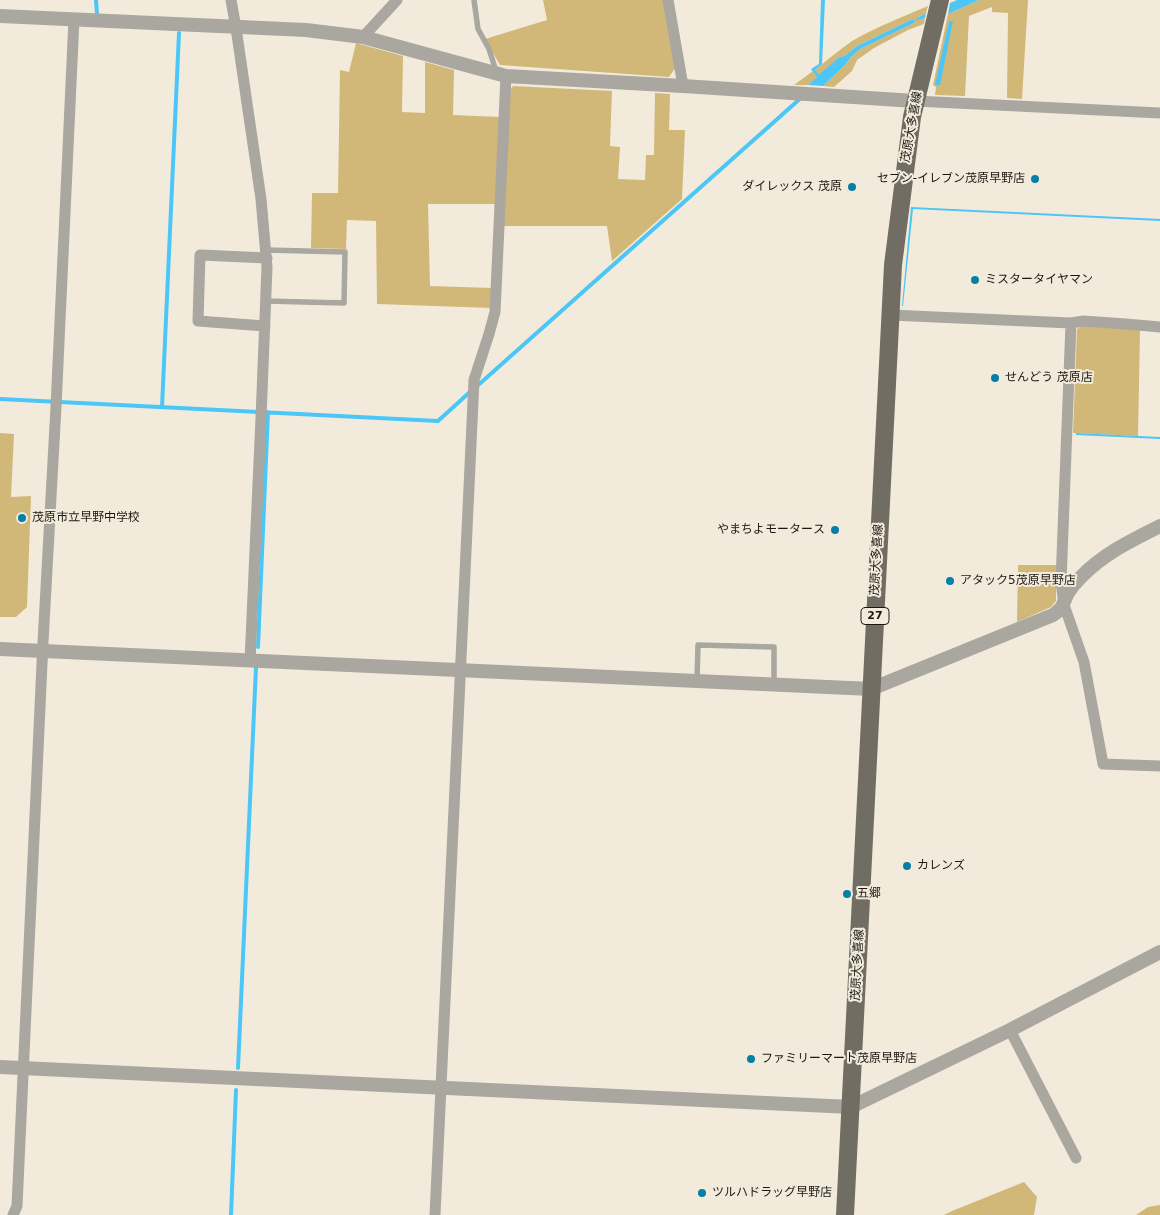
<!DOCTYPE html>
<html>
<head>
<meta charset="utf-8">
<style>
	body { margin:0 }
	canvas { display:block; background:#f2ebdc }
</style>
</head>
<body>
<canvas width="1160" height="1215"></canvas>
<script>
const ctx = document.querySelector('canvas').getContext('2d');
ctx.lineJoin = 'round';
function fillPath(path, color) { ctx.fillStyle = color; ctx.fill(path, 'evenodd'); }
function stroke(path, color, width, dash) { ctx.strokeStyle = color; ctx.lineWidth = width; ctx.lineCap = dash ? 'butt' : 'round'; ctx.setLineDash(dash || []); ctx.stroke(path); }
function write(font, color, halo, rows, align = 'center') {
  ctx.font = font + ' "DejaVu Sans","Noto Sans JP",sans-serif'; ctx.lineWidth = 4; ctx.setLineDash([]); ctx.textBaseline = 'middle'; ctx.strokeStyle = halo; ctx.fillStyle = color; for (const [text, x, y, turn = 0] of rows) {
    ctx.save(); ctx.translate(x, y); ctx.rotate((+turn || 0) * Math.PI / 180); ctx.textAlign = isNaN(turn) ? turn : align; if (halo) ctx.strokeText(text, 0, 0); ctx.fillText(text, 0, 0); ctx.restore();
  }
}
const green = new Path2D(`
	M 543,0 L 664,0 L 676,67 L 669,77 L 500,65 L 485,39 L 547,20 Z
	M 979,0 L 1028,0 L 1022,99 L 1007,98 L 1008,13 L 992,12 L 992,7 L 969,16 L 965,96 L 935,95 L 936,87 L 933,85 L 948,14 Z
	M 928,6 L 926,13 L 914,20 L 913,19 L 857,46 L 846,55 L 838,58 L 819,76 L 815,70 C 827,60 839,50 852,41 C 876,27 902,17 928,6 Z
	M 925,18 L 924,24 L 908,30 L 874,48 L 857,60 L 852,71 L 834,87 L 823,86 L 845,65 L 851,57 L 860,49 L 914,23 L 914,21 Z
	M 356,43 L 403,56 L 402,112 L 425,113 L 425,62 L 454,70 L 453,115 L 501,117 L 497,204 L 428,204 L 430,286 L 493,288 L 492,308 L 377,304 L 376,221 L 347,220 L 346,249 L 311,248 L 312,193 L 338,193 L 340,70 L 349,72 Z
	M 813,71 L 817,77 L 808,85 L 794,85 Z
	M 513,86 L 612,91 L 610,146 L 620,147 L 618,179 L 645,180 L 646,155 L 654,155 L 655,93 L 670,94 L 669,130 L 685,130 L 682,199 L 612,261 L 607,226 L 503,226 L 508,93 Z
	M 1083,325 L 1140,330 L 1138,436 L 1073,433 L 1077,329 Z
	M 0,433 L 14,434 L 11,497 L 31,496 L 27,607 L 16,617 L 0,617 Z
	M 1018,565 L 1056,565 L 1056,601 L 1051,607 L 1017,622 Z
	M 1024,1182 L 1037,1197 L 1034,1215 L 944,1215 L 952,1211 Z
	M 1160,1205 L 1160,1215 L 1136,1215 L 1148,1207 Z`);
const water = new Path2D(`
	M 821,0 L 825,0 L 822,64 L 815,70 L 819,75 L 838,58 L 846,55 L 857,46 L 913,19 L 914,20 L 926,13 L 925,18 L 914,21 L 914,23 L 860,49 L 851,57 L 845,65 L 823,86 L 808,85 L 817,77 L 811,69 L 819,64 Z
	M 957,0 L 979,0 L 948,14 L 950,3 Z
	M 949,21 L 953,21 L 940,85 L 935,85 Z
	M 911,207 L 1160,219 L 1160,221 L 913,209 L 903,306 L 902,306 Z
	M 1076,433 L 1160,437 L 1160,439 L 1076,435 Z`);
const stream = new Path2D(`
	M 96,0 L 97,14
	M 476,387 L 802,97
	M 0,399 L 438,421 L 471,391
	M 162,407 L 179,33
	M 258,647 L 268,412
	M 238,1068 L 256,667
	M 231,1215 L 236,1090`);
const service = new Path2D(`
	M 474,0 L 478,29 L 489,49 L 496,71
	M 265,301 L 344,303 L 345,252 L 266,250
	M 697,681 L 698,645 L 774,647 L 774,683`);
const minor = new Path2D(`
	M 231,0 L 236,28 L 261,199 L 267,267 L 261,418 L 250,661
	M 668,0 L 683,86
	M 363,37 L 397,0
	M 915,101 L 1160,113
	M 890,315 L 1071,323 L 1083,321 L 1126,324 L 1160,327
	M 1071,323 L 1061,582 L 1064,605 L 1084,662 L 1103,764 L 1160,766
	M 265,326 L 198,321 L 200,255 L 267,258
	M 1010,1030 L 1076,1158
	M 13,1215 L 17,1206 L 43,642 L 56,407 L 74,19
	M 435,1215 L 474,380 L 489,334 L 495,312 L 506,76`);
const tertiary = new Path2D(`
	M 0,16 L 306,30 L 363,37 L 506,76 L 683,86 L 915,101
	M 0,649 L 871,689 L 1053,615 C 1065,607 1062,604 1068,593 C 1071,588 1075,583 1080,578 C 1103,554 1130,541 1160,526
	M 0,1067 L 851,1107 L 1010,1030 L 1160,952`);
const primary = new Path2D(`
	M 845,1215 L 893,265 L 912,117 L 940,0`);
const markers = [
	[1035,179,5,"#057fa6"],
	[852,187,5,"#057fa6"],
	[975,280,5,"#057fa6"],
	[995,378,5,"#057fa6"],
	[22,518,5,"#057fa6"],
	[835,530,5,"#057fa6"],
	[950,581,5,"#057fa6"],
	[907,866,5,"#057fa6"],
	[847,894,5,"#057fa6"],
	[751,1059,5,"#057fa6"],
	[702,1193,5,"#057fa6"]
];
const shields = [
	[875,616,28]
];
const shieldNames = [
	["27",875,616]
];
const streetNames = [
	["茂原大多喜線",912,127,-80],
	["茂原大多喜線",877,560,-87],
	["茂原大多喜線",858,965,-87]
];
const poiNames = [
	["セブン-イレブン茂原早野店",1025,179,"right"],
	["ダイレックス 茂原",842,187,"right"],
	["ミスタータイヤマン",985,280],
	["せんどう 茂原店",1005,378],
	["茂原市立早野中学校",32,518],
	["やまちよモータース",825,530,"right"],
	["アタック5茂原早野店",960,581],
	["カレンズ",917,866],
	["五郷",857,894],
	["ファミリーマート茂原早野店",761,1059],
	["ツルハドラッグ早野店",712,1193]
];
fillPath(green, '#d2b878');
fillPath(water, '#4bc6f7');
stroke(stream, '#4bc6f7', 4);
stroke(service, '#a9a7a0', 5.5);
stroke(minor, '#a9a7a0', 11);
stroke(tertiary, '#a9a7a0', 14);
stroke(primary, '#726d62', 18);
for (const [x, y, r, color] of markers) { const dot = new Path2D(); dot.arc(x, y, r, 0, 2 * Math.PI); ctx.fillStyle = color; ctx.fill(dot); stroke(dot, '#f2ebdc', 2); }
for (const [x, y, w] of shields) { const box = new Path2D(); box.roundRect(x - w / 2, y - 8.5, w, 17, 4); ctx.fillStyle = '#f2ebdc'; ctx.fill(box); stroke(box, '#1b1813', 1); }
write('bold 11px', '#1b1813', null, shieldNames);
write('12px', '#1b1813', '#f2ebdc', streetNames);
write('12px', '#1b1813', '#f2ebdc', poiNames, 'left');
</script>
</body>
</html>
